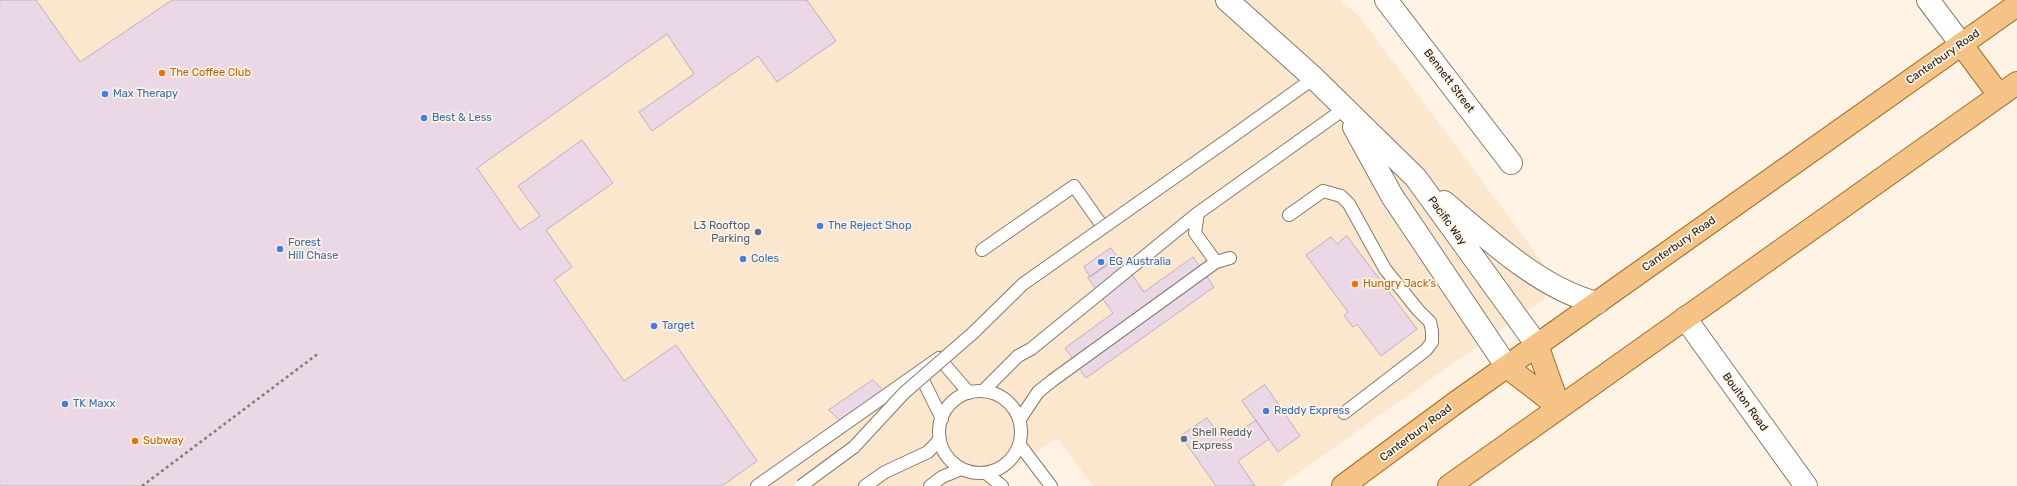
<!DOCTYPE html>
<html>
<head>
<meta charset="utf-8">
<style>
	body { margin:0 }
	canvas { display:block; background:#fef3e4 }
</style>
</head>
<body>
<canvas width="2017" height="486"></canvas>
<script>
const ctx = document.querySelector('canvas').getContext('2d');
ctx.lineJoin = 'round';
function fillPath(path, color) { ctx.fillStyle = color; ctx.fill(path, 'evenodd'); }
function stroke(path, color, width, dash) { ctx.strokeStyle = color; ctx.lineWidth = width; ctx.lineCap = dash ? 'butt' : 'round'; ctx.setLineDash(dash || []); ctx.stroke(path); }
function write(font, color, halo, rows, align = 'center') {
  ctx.font = font + ' Rubik,sans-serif'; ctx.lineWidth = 3.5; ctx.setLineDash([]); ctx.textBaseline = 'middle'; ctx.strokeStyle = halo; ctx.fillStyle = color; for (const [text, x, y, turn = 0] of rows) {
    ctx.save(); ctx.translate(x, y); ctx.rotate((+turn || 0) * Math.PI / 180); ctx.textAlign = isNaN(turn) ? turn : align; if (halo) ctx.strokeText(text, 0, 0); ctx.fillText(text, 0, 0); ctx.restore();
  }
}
const built = new Path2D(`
	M 0,0 L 1340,0 L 1360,17 L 1549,271 L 1544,299 L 1280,486 L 1093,486 L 1057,438 L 988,486 L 0,486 Z`);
const building = new Path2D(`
	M 0,0 L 36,0 L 80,62 L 172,0 L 807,0 L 836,41 L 777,82 L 758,56 L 652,131 L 639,112 L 694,74 L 667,34 L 477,168 L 520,230 L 540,216 L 518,186 L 582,140 L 613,183 L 546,230 L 572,267 L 554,280 L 624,381 L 676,345 L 757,461 L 722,486 L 0,486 Z
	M 1347,236 L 1417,329 L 1381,356 L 1357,324 L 1353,327 L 1348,321 L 1344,315 L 1348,312 L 1306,255 L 1331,237 L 1337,244 Z
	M 1111,248 L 1118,258 L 1090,277 L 1084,267 Z
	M 1119,256 L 1144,292 L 1193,257 L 1214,287 L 1086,378 L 1065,348 L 1113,313 L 1088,278 Z
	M 873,380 L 887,394 L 843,424 L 829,410 Z
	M 1265,385 L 1300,436 L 1278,452 L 1242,401 Z
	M 1207,418 L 1225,442 L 1256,420 L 1269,439 L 1238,461 L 1255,486 L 1216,486 L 1181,436 Z`);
const path = new Path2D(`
	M 142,486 L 319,353`);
const service = new Path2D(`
	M 1233,136 L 1314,78
	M 1289,215 L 1323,191 L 1341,196 L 1349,204 L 1385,269 L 1418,310 L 1430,322 L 1432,331 L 1432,342 L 1426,350 L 1344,413
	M 982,250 L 1074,186 L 1103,227
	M 1230,258 L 1216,262 L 1195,233 L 1198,213 L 1344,109
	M 919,372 L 942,419
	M 983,391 L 1018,356 L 1031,349 L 1198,213
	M939 432a41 41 0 1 1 82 0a41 41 0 1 1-82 0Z
	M 1020,419 L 1038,392 L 1053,380 L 1216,262
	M 1020,445 L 1051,486
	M 986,473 L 1002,486
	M 757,486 L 939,358 L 969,393
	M 865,486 L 885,472 L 928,452 L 940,439
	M 930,486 L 942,477 L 961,469`);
const minor = new Path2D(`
	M 1227,0 L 1314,78 L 1416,178 L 1537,345
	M 1386,0 L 1511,163
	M 1928,0 L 1961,44
	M 1354,127 L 1392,196 L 1507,367
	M 1444,202 C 1488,239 1541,289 1597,303
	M 1685,318 L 1806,486`);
const primary = new Path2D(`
	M 1961,44 L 1999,95
	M 1537,345 L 1559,407
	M 1507,367 L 1559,407
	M 1343,486 L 1458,401 L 2017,5
	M 1449,486 L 2017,83`);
const serviceBridge = new Path2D(`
	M 801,486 L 854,447 L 904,393 L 973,333 L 1023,284 L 1233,136`);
const markers = [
	[162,73,4,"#e8710a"],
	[105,94,4,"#3f7fe0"],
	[424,118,4,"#3f7fe0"],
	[820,226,4,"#3f7fe0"],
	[758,232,4,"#5c6f8a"],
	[280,249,4,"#3f7fe0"],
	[743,259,4,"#3f7fe0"],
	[1101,262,4,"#3f7fe0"],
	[1355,284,4,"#e8710a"],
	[654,326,4,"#3f7fe0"],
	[65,404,4,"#3f7fe0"],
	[1266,411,4,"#3f7fe0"],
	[1184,439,4,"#5c6f8a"],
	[135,441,4,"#e8710a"]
];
const streetNames = [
	["Canterbury Road",1943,57,-35],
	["Bennett Street",1449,81,53],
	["Pacific Way",1447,221,54],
	["Canterbury Road",1679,244,-35],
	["Boulton Road",1745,402,54],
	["Canterbury Road",1416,433,-37]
];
const foodNames = [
	["The Coffee Club",170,73],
	["Hungry Jack's",1363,284],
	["Subway",143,441]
];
const shopNames = [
	["Max Therapy",113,94],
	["Best & Less",432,118],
	["The Reject Shop",828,226],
	["Forest",288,243],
	["Hill Chase",288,256],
	["Coles",751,259],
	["EG Australia",1109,262],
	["Target",662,326],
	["TK Maxx",73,404],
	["Reddy Express",1274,411]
];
const serviceNames = [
	["L3 Rooftop",750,226],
	["Parking",750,239],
	["Shell Reddy",1192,433,"left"],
	["Express",1192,446,"left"]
];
fillPath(built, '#fae7ce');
fillPath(building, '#ead8e7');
stroke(building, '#c0aebd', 1);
stroke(service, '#867a69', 14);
stroke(minor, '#867a69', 24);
stroke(primary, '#a46c28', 24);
stroke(path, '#847d72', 2.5, [3, 3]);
stroke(service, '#fff', 12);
stroke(minor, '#fff', 22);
stroke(primary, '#f5c386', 22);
stroke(serviceBridge, '#867a69', 14, []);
stroke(serviceBridge, '#fff', 12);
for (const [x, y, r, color] of markers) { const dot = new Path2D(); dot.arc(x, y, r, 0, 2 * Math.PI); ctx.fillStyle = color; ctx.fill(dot); stroke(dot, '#fef3e4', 1.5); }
write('11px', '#1b160f', '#fef3e4', streetNames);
write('11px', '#c56008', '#fef3e4', foodNames, 'left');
write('11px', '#366cbe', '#fef3e4', shopNames, 'left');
write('11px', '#4e5e75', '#fef3e4', serviceNames, 'right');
</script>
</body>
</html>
